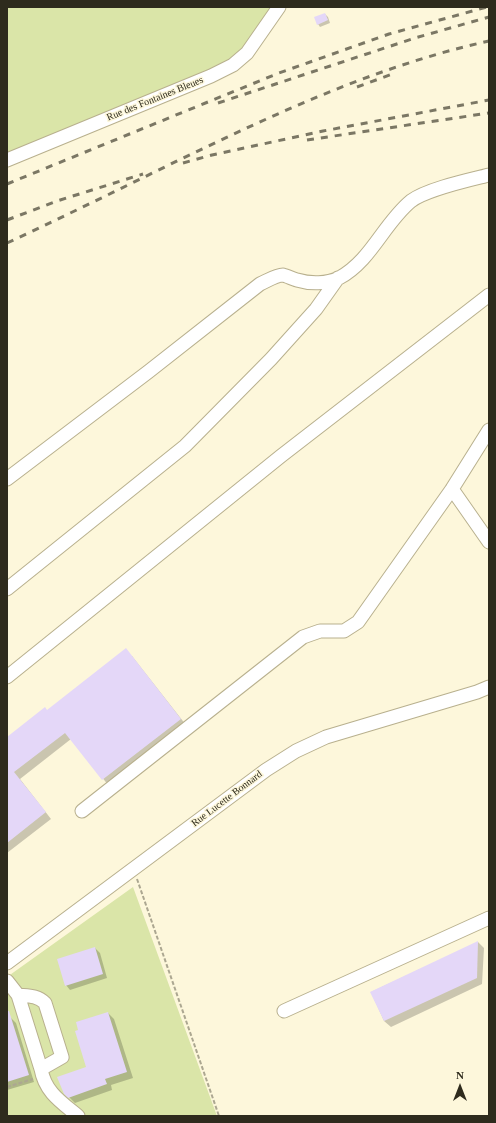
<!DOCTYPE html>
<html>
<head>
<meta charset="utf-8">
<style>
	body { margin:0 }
	#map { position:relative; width:496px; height:1123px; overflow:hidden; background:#fdf7db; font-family:"Times New Roman",serif }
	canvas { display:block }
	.frame { position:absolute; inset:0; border:8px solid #2e2b1d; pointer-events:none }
	.north { position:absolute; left:440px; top:1067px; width:40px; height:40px; -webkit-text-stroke:3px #fdf7db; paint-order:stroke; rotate:0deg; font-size:11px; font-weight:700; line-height:16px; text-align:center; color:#2e2b1d }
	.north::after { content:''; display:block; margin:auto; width:14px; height:18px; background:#2e2b1d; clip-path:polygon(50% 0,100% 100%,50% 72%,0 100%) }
</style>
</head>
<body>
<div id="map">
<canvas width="496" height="1123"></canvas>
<div class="frame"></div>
<div class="north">N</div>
</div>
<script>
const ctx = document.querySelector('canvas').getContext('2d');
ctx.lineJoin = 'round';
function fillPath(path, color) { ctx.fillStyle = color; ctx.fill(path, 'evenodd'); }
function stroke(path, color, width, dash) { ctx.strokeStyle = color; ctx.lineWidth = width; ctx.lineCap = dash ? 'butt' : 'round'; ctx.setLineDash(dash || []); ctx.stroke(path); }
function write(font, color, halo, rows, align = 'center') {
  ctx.font = font + ' "Times New Roman",serif'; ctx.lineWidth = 3; ctx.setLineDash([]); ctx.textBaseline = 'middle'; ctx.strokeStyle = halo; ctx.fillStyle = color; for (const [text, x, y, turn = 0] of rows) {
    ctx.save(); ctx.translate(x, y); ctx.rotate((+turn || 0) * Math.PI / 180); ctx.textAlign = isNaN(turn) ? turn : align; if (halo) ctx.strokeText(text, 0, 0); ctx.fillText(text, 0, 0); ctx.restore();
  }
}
const green = new Path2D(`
	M 7,7 L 279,7 L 233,65 L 7,160 Z
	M 133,887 L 217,1116 L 7,1116 L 7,977 Z`);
const shadow = new Path2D(`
	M 325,14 L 328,17 L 330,23 L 320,27 L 318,24 Z
	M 132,656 L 186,725 L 109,786 L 71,739 L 20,779 L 51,819 L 7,853 L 7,738 Z
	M 478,942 L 484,948 L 482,984 L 391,1027 L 384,1021 L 371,992 Z
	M 95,948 L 100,953 L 107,978 L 70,990 L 66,985 Z
	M 108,1013 L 114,1019 L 133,1078 L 111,1085 L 112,1090 L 75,1103 L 65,1093 L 87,1067 Z
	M 10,1017 L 16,1023 L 34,1082 L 7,1090 L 7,1018 Z`);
const building = new Path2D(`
	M 325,13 L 328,20 L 317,25 L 314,17 Z
	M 126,648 L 181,719 L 102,780 L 65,733 L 14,772 L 46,812 L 7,843 L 7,737 L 45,707 L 47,710 Z
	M 478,941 L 477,978 L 384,1021 L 370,992 Z
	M 95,947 L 103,974 L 65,986 L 57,959 Z
	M 7,1011 L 9,1011 L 29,1075 L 7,1082 Z
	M 108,1012 L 127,1072 L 105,1079 L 107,1084 L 68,1098 L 64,1094 L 57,1077 L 86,1067 L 75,1031 L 78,1030 L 76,1022 Z`);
const path = new Path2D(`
	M 137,879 L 219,1116
	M 7,1087 L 33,1079`);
const minor = new Path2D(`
	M 7,160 L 211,76 L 233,65 L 247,53 L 279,7
	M 7,479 L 148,372 L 260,284 C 267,281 276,275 283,275 C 287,276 293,279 297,280 C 310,284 327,284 339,278 C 371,261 384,223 411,201 C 427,189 469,180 489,175
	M 452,489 L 489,542
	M 7,589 L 185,446 L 271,359 L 316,309 L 338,278
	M 7,677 L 281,456 L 489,295
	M 82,811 L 303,637 L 320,631 L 344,631 L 358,622 L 452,489 L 489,430
	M 7,963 L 266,770 L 296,751 L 326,737 L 477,692 L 489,687
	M 7,981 L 18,995 L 41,1069 L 62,1057 L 45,1003 C 37,995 28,996 18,995
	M 284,1011 L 489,918
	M 41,1069 C 45,1092 61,1102 78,1116`);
const rail = new Path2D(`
	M 357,87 L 395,73
	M 218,103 L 415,38 L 489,17
	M 307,140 L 489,113
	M 183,163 L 212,155 L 323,131 L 489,100
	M 7,184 L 279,73 L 389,34 L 487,7
	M 7,220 L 57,201 L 143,174
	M 7,243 C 65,216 122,188 179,160 C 279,112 380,65 489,41`);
const streetNames = [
	["Rue des Fontaines Bleues",155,99,-22],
	["Rue Lucette Bonnard",227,799,-37]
];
fillPath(green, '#dae5a8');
fillPath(shadow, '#0003');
fillPath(building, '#e4d7f8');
stroke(minor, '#b8b08e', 15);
stroke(path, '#aca791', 2, [4, 2]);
stroke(minor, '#fff', 13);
stroke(rail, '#7b7764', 3, [7, 7]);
write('10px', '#2e2b1d', '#fdf7db', streetNames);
</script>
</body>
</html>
